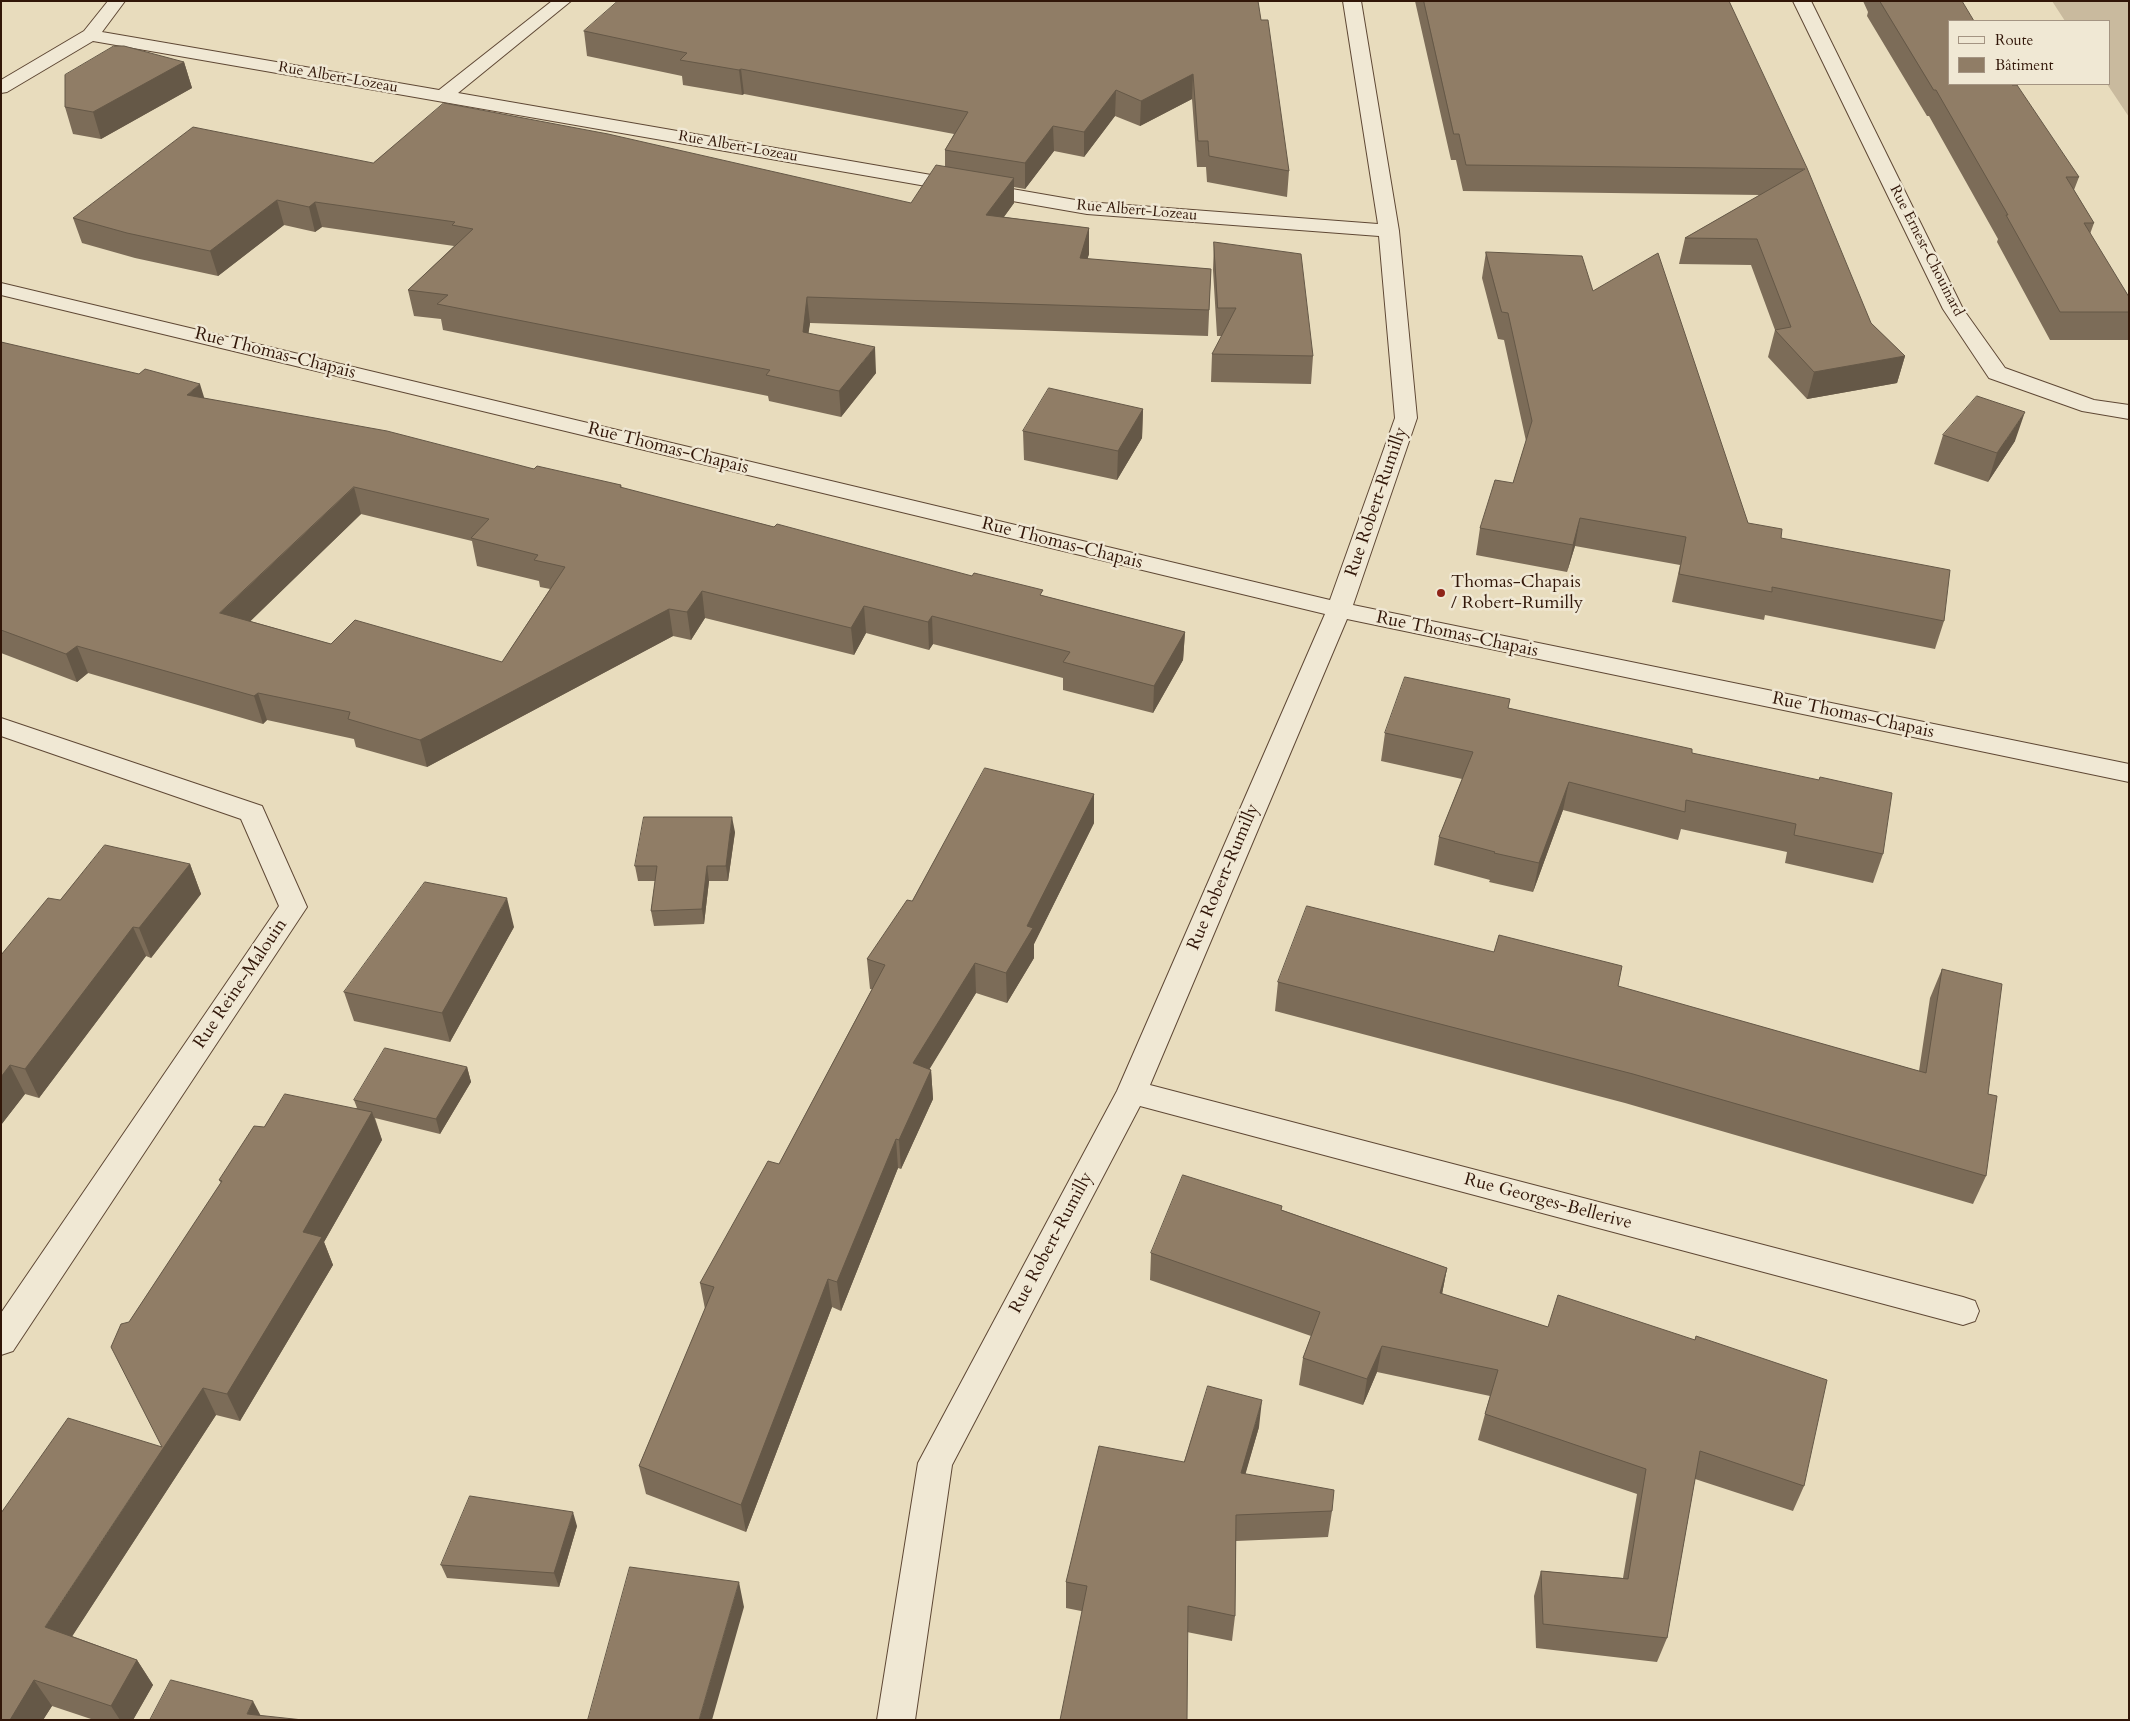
<!DOCTYPE html>
<html>
<head>
<meta charset="utf-8">
<style>
	body { margin:0 }
	#map { position:relative; width:2130px; height:1721px; overflow:hidden; background:#e8dcbd; font-family:Cardo,serif }
	canvas { display:block }
	.frame { position:absolute; inset:0; border:2px solid #311608; pointer-events:none }
	.legend { position:absolute; left:1948px; top:20px; width:162px; height:65px; box-sizing:border-box; background:#f0e8d4; border:1px solid #a49482; margin:0; padding:6px 9px; list-style:none; font-size:15px; color:#311608 }
	.legend li { display:flex; align-items:center; gap:10px; height:25px }
	.legend b { width:25px; border:1px solid #a49482 }
</style>
</head>
<body>
<div id="map">
<canvas width="2130" height="1721"></canvas>
<div class="frame"></div>
<ul class="legend">
<li><b style="height:6px;background:#f0e8d4"></b>Route</li>
<li><b style="height:14px;background:#907d66"></b>Bâtiment</li>
</ul>
</div>
<script>
const ctx = document.querySelector('canvas').getContext('2d');
ctx.lineJoin = 'round';
function fillPath(path, color) { ctx.fillStyle = color; ctx.fill(path, 'evenodd'); }
function stroke(path, color, width, dash) { ctx.strokeStyle = color; ctx.lineWidth = width; ctx.lineCap = dash ? 'butt' : 'round'; ctx.setLineDash(dash || []); ctx.stroke(path); }
function write(font, color, halo, rows, align = 'center') {
  ctx.font = font + ' Cardo,serif'; ctx.lineWidth = 5; ctx.setLineDash([]); ctx.textBaseline = 'middle'; ctx.strokeStyle = halo; ctx.fillStyle = color; for (const [text, x, y, turn = 0] of rows) {
    ctx.save(); ctx.translate(x, y); ctx.rotate((+turn || 0) * Math.PI / 180); ctx.textAlign = isNaN(turn) ? turn : align; if (halo) ctx.strokeText(text, 0, 0); ctx.fillText(text, 0, 0); ctx.restore();
  }
}
const green = new Path2D(`
	M 2052,1 L 2129,1 L 2129,117 L 2107,84 L 2109,84 L 2109,21 L 2065,21 Z`);
const street = new Path2D(`
	M 108,1 L 125,1 L 102,32 L 439,90 L 552,1 L 571,1 L 458,93 L 1087,202 L 1378,224 L 1343,1 L 1361,1 L 1399,231 L 1417,418 L 1353,605 L 2129,764 L 2129,782 L 1347,619 L 1150,1085 L 1963,1297 L 1975,1301 L 1979,1311 L 1975,1321 L 1963,1325 L 1140,1106 L 952,1465 L 915,1720 L 877,1720 L 918,1463 L 1117,1091 L 1325,614 L 1,295 L 1,283 L 1330,600 L 1395,418 L 1379,236 L 1087,214 L 93,41 L 7,92 L 1,93 L 1,80 L 84,31 Z
	M 1793,1 L 1811,1 L 1963,309 L 2005,368 L 2094,400 L 2129,405 L 2129,419 L 2082,411 L 1989,378 L 1943,309 Z
	M 1,718 L 262,806 L 307,907 L 13,1351 L 1,1355 L 1,1313 L 279,906 L 241,819 L 1,736 Z`);
const wall = new Path2D(`
	M 1415,1 L 1729,1 L 1871,323 L 1905,356 L 1897,383 L 1807,399 L 1768,357 L 1775,330 L 1751,265 L 1679,264 L 1685,238 L 1760,195 L 1463,191 L 1456,160 L 1451,160 Z
	M 1863,1 L 1962,1 L 1949,21 L 2079,177 L 2074,190 L 2094,223 L 2090,234 L 2129,297 L 2129,337 L 2128,340 L 2050,340 L 1997,242 L 1998,239 L 1929,116 L 1927,116 L 1867,16 L 1868,12 Z
	M 1261,20 L 1289,171 L 1287,197 L 1207,182 L 1206,167 L 1197,167 L 1192,99 L 1140,126 L 1115,116 L 1084,157 L 1054,151 L 1025,189 L 1014,187 L 1014,203 L 1004,217 L 1089,228 L 1089,254 L 1087,259 L 1211,269 L 1208,336 L 810,323 L 808,333 L 876,373 L 841,417 L 769,401 L 768,396 L 443,330 L 441,319 L 414,316 L 408,290 L 454,246 L 322,227 L 315,232 L 284,225 L 218,276 L 135,258 L 82,243 L 73,218 L 373,163 L 911,203 L 945,166 L 945,150 L 954,134 L 744,94 L 742,95 L 683,85 L 682,76 L 587,56 L 584,31 Z
	M 184,62 L 192,88 L 101,139 L 73,134 L 65,107 Z
	M 1214,242 L 1313,356 L 1311,384 L 1211,382 L 1212,354 L 1222,336 L 1217,336 L 1213,270 Z
	M 1486,252 L 1593,291 L 1748,523 L 1781,538 L 1944,621 L 1935,649 L 1765,615 L 1764,620 L 1672,602 L 1680,565 L 1575,546 L 1567,572 L 1476,555 L 1480,528 L 1513,483 L 1526,441 L 1504,340 L 1498,339 L 1482,278 Z
	M 1,342 L 204,398 L 534,469 L 621,485 L 622,488 L 1185,632 L 1183,660 L 1153,713 L 1063,690 L 1063,678 L 933,644 L 929,650 L 866,633 L 854,655 L 705,618 L 691,640 L 673,636 L 427,767 L 356,747 L 354,739 L 267,720 L 263,724 L 88,673 L 77,682 L 1,653 ZM 361,514 L 472,541 L 477,566 L 539,581 L 540,587 L 550,589 L 502,662 L 331,644 L 250,621 Z
	M 1143,409 L 1142,438 L 1117,480 L 1024,460 L 1023,431 Z
	M 1943,435 L 2015,441 L 1988,482 L 1934,464 Z
	M 1509,708 L 1692,753 L 1883,854 L 1873,883 L 1785,863 L 1787,852 L 1681,829 L 1678,840 L 1563,810 L 1533,892 L 1489,882 L 1490,880 L 1434,865 L 1439,837 L 1462,779 L 1381,761 L 1385,733 Z
	M 1094,794 L 1094,823 L 1034,944 L 1034,958 L 1007,1003 L 976,993 L 929,1069 L 931,1070 L 933,1099 L 901,1169 L 898,1168 L 841,1311 L 832,1307 L 746,1532 L 646,1494 L 639,1466 L 705,1309 L 700,1283 L 779,1164 L 872,989 L 870,989 L 867,959 L 912,901 Z
	M 735,832 L 728,881 L 709,881 L 704,924 L 654,926 L 651,911 L 655,881 L 638,881 L 635,866 Z
	M 190,864 L 201,894 L 151,958 L 146,956 L 39,1098 L 25,1094 L 1,1125 L 1,955 Z
	M 514,927 L 450,1042 L 354,1021 L 344,992 Z
	M 1494,952 L 1919,1071 L 1930,998 L 1942,969 L 1988,1094 L 1986,1176 L 1973,1204 L 1625,1103 L 1275,1011 L 1278,982 Z
	M 467,1067 L 471,1082 L 440,1134 L 375,1118 L 382,1140 L 324,1242 L 333,1265 L 240,1421 L 216,1415 L 72,1636 L 137,1660 L 153,1685 L 133,1720 L 94,1720 L 52,1706 L 43,1720 L 1,1720 L 162,1447 L 129,1322 L 221,1183 L 219,1180 L 264,1127 L 357,1108 L 354,1100 Z
	M 1282,1210 L 1447,1268 L 1442,1294 L 1548,1327 L 1695,1340 L 1696,1336 L 1804,1486 L 1793,1511 L 1695,1479 L 1667,1638 L 1657,1662 L 1536,1648 L 1534,1596 L 1541,1571 L 1623,1578 L 1637,1494 L 1478,1440 L 1485,1414 L 1490,1396 L 1377,1372 L 1363,1405 L 1299,1385 L 1303,1358 L 1311,1336 L 1150,1280 L 1151,1253 Z
	M 1259,1427 L 1245,1474 L 1332,1511 L 1328,1537 L 1236,1541 L 1235,1616 L 1232,1641 L 1066,1608 L 1066,1582 L 1184,1462 Z
	M 577,1526 L 559,1587 L 447,1578 L 441,1565 Z`);
const shadedWall = new Path2D(`
	M 184,62 L 192,88 L 101,139 L 93,112 Z
	M 741,69 L 744,94 L 742,95 L 739,70 Z
	M 1193,74 L 1192,99 L 1140,126 L 1141,101 Z
	M 1116,90 L 1115,116 L 1084,157 L 1084,132 Z
	M 1053,126 L 1054,151 L 1025,189 L 1025,163 Z
	M 1014,178 L 1014,203 L 986,241 L 986,215 Z
	M 277,200 L 284,225 L 218,276 L 210,251 Z
	M 315,202 L 322,227 L 315,232 L 309,207 Z
	M 1089,228 L 1089,254 L 1080,284 L 1080,258 Z
	M 807,297 L 810,323 L 805,358 L 803,332 Z
	M 875,347 L 876,373 L 841,417 L 839,391 Z
	M 1905,356 L 1897,383 L 1807,399 L 1814,372 Z
	M 200,384 L 208,410 L 187,395 Z
	M 1143,409 L 1142,438 L 1117,480 L 1118,451 Z
	M 2025,412 L 2015,441 L 1988,482 L 1997,453 Z
	M 354,487 L 361,514 L 230,641 L 220,613 Z
	M 1580,518 L 1575,546 L 1567,572 L 1573,545 Z
	M 702,591 L 705,618 L 691,640 L 687,612 Z
	M 864,606 L 866,633 L 854,655 L 851,628 Z
	M 669,609 L 673,636 L 427,767 L 420,740 Z
	M 932,616 L 933,644 L 929,650 L 928,622 Z
	M 1185,632 L 1183,660 L 1153,713 L 1154,686 Z
	M 77,646 L 88,673 L 77,682 L 66,654 Z
	M 258,693 L 267,720 L 263,724 L 254,696 Z
	M 1569,782 L 1563,810 L 1533,892 L 1539,863 Z
	M 1094,794 L 1094,823 L 1034,944 L 1034,958 L 1007,1003 L 1006,973 L 1027,926 Z
	M 732,817 L 735,832 L 728,881 L 726,866 Z
	M 190,864 L 201,894 L 151,958 L 139,928 Z
	M 707,866 L 709,881 L 704,924 L 702,909 Z
	M 507,898 L 514,927 L 450,1042 L 442,1013 Z
	M 133,927 L 146,956 L 39,1098 L 25,1069 Z
	M 975,963 L 976,993 L 915,1093 L 913,1063 Z
	M 10,1065 L 25,1094 L 1,1125 L 1,1077 Z
	M 467,1067 L 471,1082 L 440,1134 L 436,1119 Z
	M 931,1070 L 933,1099 L 901,1169 L 899,1140 Z
	M 372,1112 L 382,1140 L 324,1242 L 333,1265 L 240,1421 L 227,1394 L 303,1232 Z
	M 896,1139 L 898,1168 L 841,1311 L 837,1282 Z
	M 1447,1268 L 1442,1294 L 1440,1293 Z
	M 828,1279 L 832,1307 L 746,1532 L 741,1505 Z
	M 1382,1346 L 1377,1372 L 1363,1405 L 1367,1379 Z
	M 203,1388 L 216,1415 L 62,1652 L 45,1627 Z
	M 1262,1400 L 1259,1427 L 1238,1500 L 1241,1473 Z
	M 573,1512 L 577,1526 L 559,1587 L 554,1573 Z
	M 739,1582 L 744,1607 L 712,1720 L 699,1720 Z
	M 137,1660 L 153,1685 L 133,1720 L 120,1720 L 111,1706 Z
	M 34,1680 L 52,1706 L 43,1720 L 10,1720 Z
	M 253,1701 L 263,1720 L 247,1714 Z`);
const building = new Path2D(`
	M 618,1 L 1258,1 L 1261,20 L 1268,20 L 1289,171 L 1209,156 L 1208,141 L 1198,141 L 1193,74 L 1141,101 L 1116,90 L 1084,132 L 1053,126 L 1025,163 L 945,150 L 968,112 L 741,69 L 739,70 L 680,60 L 687,53 L 584,31 Z
	M 1424,1 L 1729,1 L 1807,168 L 1871,323 L 1905,356 L 1814,372 L 1775,330 L 1791,327 L 1757,239 L 1685,238 L 1805,169 L 1466,165 L 1459,134 L 1454,134 Z
	M 1880,1 L 1962,1 L 1974,21 L 1949,21 L 1949,84 L 2012,84 L 2012,85 L 2017,85 L 2079,177 L 2066,177 L 2094,223 L 2084,223 L 2129,297 L 2129,312 L 2060,312 L 2006,215 L 2008,215 L 1936,90 L 1934,90 Z
	M 114,46 L 124,46 L 184,62 L 93,112 L 65,107 L 65,75 Z
	M 444,103 L 608,134 L 911,203 L 936,165 L 1014,178 L 986,215 L 1089,228 L 1080,258 L 1211,269 L 1209,310 L 807,297 L 803,332 L 875,347 L 839,391 L 766,375 L 770,370 L 437,304 L 448,295 L 408,290 L 473,229 L 452,225 L 455,222 L 315,202 L 309,207 L 277,200 L 210,251 L 127,233 L 73,218 L 193,127 L 373,163 Z
	M 1214,242 L 1301,254 L 1313,356 L 1212,354 L 1236,308 L 1218,308 Z
	M 1486,252 L 1582,256 L 1593,291 L 1658,253 L 1748,523 L 1782,529 L 1781,538 L 1950,570 L 1944,621 L 1772,587 L 1772,592 L 1679,574 L 1686,537 L 1580,518 L 1573,545 L 1480,528 L 1495,480 L 1513,483 L 1532,421 L 1508,313 L 1502,312 Z
	M 1,342 L 139,374 L 145,369 L 200,384 L 187,395 L 387,431 L 534,469 L 537,466 L 621,485 L 620,487 L 774,527 L 777,524 L 972,576 L 974,573 L 1043,590 L 1040,595 L 1185,632 L 1154,686 L 1063,662 L 1070,652 L 932,616 L 928,622 L 864,606 L 851,628 L 702,591 L 687,612 L 669,609 L 420,740 L 348,719 L 350,712 L 258,693 L 254,696 L 77,646 L 66,654 L 1,630 ZM 354,487 L 489,519 L 471,538 L 538,555 L 534,560 L 565,567 L 502,662 L 355,620 L 331,644 L 220,613 Z
	M 1049,388 L 1143,409 L 1118,451 L 1023,431 Z
	M 1977,396 L 2025,412 L 1997,453 L 1943,435 Z
	M 1405,677 L 1510,699 L 1508,708 L 1692,749 L 1692,753 L 1819,780 L 1820,777 L 1892,793 L 1883,854 L 1794,835 L 1796,824 L 1686,800 L 1685,812 L 1569,782 L 1539,863 L 1494,853 L 1495,852 L 1439,837 L 1473,752 L 1385,733 Z
	M 985,768 L 1094,794 L 1027,926 L 1033,928 L 1006,973 L 975,963 L 913,1063 L 931,1070 L 899,1140 L 896,1139 L 837,1282 L 828,1279 L 741,1505 L 639,1466 L 714,1287 L 700,1283 L 768,1161 L 779,1164 L 885,965 L 867,959 L 907,900 L 912,901 Z
	M 644,817 L 732,817 L 726,866 L 707,866 L 702,909 L 651,911 L 657,866 L 635,866 Z
	M 105,845 L 190,864 L 139,928 L 133,927 L 25,1069 L 10,1065 L 1,1077 L 1,955 L 48,898 L 60,900 Z
	M 425,882 L 507,898 L 442,1013 L 344,992 Z
	M 1307,906 L 1494,952 L 1499,935 L 1622,966 L 1618,986 L 1926,1073 L 1942,969 L 2002,984 L 1988,1094 L 1997,1096 L 1986,1176 L 1633,1074 L 1278,982 Z
	M 385,1048 L 467,1067 L 436,1119 L 354,1100 Z
	M 285,1094 L 372,1112 L 303,1232 L 322,1237 L 227,1394 L 203,1388 L 45,1627 L 137,1660 L 111,1706 L 34,1680 L 10,1720 L 1,1720 L 1,1513 L 68,1418 L 162,1447 L 111,1347 L 121,1324 L 129,1322 L 222,1181 L 219,1180 L 254,1126 L 264,1127 Z
	M 1183,1175 L 1282,1206 L 1281,1210 L 1447,1268 L 1440,1293 L 1548,1327 L 1558,1295 L 1695,1340 L 1696,1336 L 1827,1380 L 1804,1486 L 1700,1451 L 1667,1638 L 1543,1624 L 1541,1571 L 1628,1579 L 1646,1469 L 1485,1414 L 1498,1370 L 1382,1346 L 1367,1379 L 1303,1358 L 1320,1312 L 1151,1253 Z
	M 1208,1386 L 1262,1400 L 1241,1473 L 1334,1490 L 1332,1511 L 1236,1515 L 1235,1616 L 1188,1606 L 1187,1720 L 1060,1720 L 1087,1586 L 1066,1582 L 1099,1446 L 1184,1462 Z
	M 470,1496 L 573,1512 L 554,1573 L 441,1565 Z
	M 630,1567 L 739,1582 L 699,1720 L 588,1720 Z
	M 171,1680 L 253,1701 L 247,1714 L 303,1720 L 150,1720 Z`);
const markers = [
	[1441,593,5,"#8f2418"]
];
const farStreetnames = [
	["Rue Albert-Lozeau",338,78,10],
	["Rue Albert-Lozeau",738,147,10],
	["Rue Albert-Lozeau",1137,211,5],
	["Rue Ernest-Chouinard",1926,251,63]
];
const streetNames = [
	["Rue Thomas-Chapais",275,354,14],
	["Rue Thomas-Chapais",668,449,14],
	["Rue Robert-Rumilly",1377,502,-71],
	["Rue Thomas-Chapais",1062,544,14],
	["Rue Thomas-Chapais",1457,635,12],
	["Rue Thomas-Chapais",1853,716,12],
	["Rue Robert-Rumilly",1224,877,-67],
	["Rue Reine-Malouin",241,984,-56],
	["Rue Georges-Bellerive",1548,1202,15],
	["Rue Robert-Rumilly",1052,1243,-62]
];
const poiNames = [
	["Thomas-Chapais",1451,583],
	["/ Robert-Rumilly",1451,604]
];
fillPath(green, '#c9ba9e');
stroke(street, '#5f4835', 2);
fillPath(street, '#f0e8d4');
fillPath(wall, '#7c6c58');
fillPath(shadedWall, '#655847');
fillPath(building, '#907d66');
stroke(building, '#655847', 1);
for (const [x, y, r, color] of markers) { const dot = new Path2D(); dot.arc(x, y, r, 0, 2 * Math.PI); ctx.fillStyle = color; ctx.fill(dot); stroke(dot, '#f0e8d4', 2); }
write('15px', '#311608', '#f0e8d4', farStreetnames);
write('18px', '#311608', '#f0e8d4', streetNames);
write('18px', '#311608', '#f0e8d4', poiNames, 'left');
</script>
</body>
</html>
